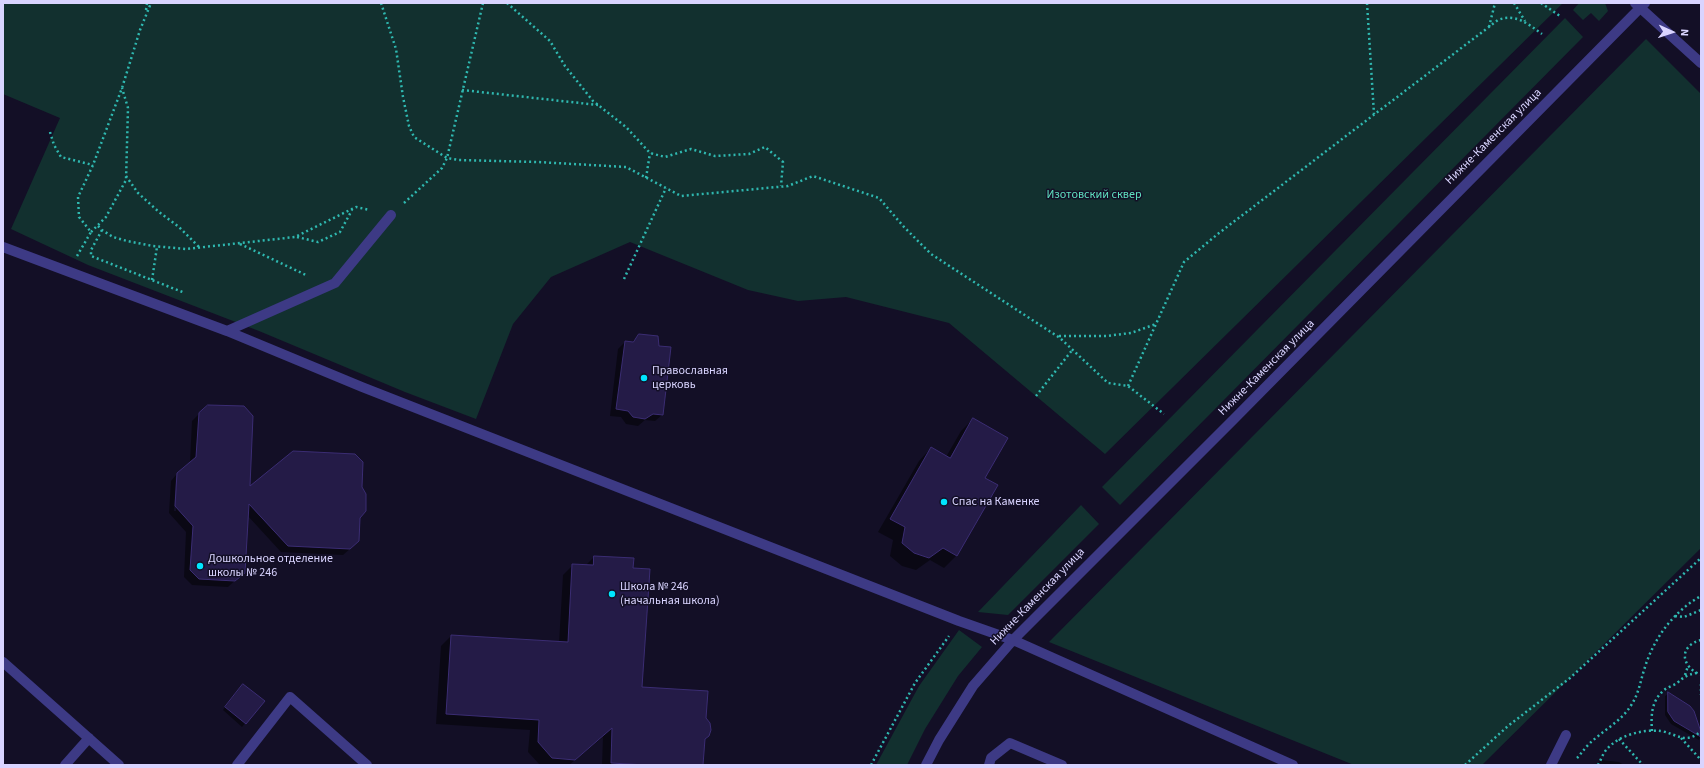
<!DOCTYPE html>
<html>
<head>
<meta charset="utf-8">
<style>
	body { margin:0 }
	#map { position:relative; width:1704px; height:768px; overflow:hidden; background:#130f26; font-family:"Source Sans 3",sans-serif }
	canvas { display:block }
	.frame { position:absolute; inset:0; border:4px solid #d9d4ff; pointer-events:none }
	.north { position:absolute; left:1652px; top:12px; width:40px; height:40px; -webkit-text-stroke:3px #130f26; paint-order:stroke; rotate:93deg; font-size:11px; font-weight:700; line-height:16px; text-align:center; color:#d9d4ff }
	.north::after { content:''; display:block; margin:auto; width:14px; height:18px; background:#d9d4ff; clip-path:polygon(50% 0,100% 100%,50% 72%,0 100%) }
</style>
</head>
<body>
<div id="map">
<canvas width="1704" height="768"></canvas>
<div class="frame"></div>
<div class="north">N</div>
</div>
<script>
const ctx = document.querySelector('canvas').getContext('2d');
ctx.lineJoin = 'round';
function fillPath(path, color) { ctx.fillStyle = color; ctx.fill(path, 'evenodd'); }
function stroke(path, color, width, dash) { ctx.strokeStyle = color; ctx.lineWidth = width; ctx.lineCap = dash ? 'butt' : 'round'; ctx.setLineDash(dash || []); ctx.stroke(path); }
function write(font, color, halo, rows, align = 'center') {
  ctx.font = font + ' "Source Sans 3",sans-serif'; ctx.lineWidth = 3; ctx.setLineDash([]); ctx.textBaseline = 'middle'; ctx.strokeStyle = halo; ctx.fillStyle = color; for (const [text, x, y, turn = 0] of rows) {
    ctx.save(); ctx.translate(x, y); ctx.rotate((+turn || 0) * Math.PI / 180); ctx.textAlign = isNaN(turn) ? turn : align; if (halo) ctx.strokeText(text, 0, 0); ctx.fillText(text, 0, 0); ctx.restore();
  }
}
const green = new Path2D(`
	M 3,3 L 1563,3 L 1105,454 L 949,323 L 846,297 L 798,301 L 748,290 L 630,242 L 551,277 L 513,324 L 476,419 L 405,392 L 259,331 L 88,265 L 11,229 L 60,118 L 3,94 Z
	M 1579,3 L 1605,3 L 1608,11 L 1599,21 L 1591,13 L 1583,20 L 1573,10 Z
	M 1565,18 L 1583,37 L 1120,505 L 1102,487 Z
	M 1646,39 L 1701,94 L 1701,548 L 1482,765 L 1354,765 L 1049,642 Z
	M 1081,505 L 1099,524 L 1008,615 L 978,612 Z
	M 959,630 L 982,647 L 958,676 L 925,729 L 907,765 L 876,765 L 919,686 Z`);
const shadow = new Path2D(`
	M 639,335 L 662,415 L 655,421 L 645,420 L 638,426 L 626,424 L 621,417 L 610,416 L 618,349 L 625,342 L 631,343 Z
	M 199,414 L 249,488 L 359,518 L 351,548 L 343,555 L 281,552 L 247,515 L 244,572 L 228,587 L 192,585 L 184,577 L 186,532 L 169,513 L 171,481 L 176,475 L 174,511 L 176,511 L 178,473 L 190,463 L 192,421 Z
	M 973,419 L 984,478 L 996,485 L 956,556 L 944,568 L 930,560 L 916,570 L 902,566 L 890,556 L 893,540 L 878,532 L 919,461 L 931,448 L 946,457 L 961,431 Z
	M 594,557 L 632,569 L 641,688 L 704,740 L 702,765 L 602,765 L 603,737 L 569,765 L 540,765 L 528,752 L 530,730 L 436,724 L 441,646 L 451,636 L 559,643 L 563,575 L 573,565 L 585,566 Z
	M 240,688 L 263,701 L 242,727 L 223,710 Z
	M 1668,694 L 1690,707 L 1701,735 L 1699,740 L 1671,724 L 1665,715 L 1665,696 Z
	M 1601,760 L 1619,762 L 1624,765 L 1599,765 L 1598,763 Z`);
const building = new Path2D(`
	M 639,334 L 658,336 L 659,346 L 671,347 L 663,415 L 653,414 L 645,419 L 633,417 L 628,411 L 616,409 L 625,341 L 633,342 Z
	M 208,405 L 244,406 L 253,416 L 250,486 L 293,451 L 355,454 L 363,462 L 362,487 L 366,494 L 366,511 L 360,518 L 359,541 L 350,549 L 288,546 L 249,504 L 245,573 L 235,581 L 199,579 L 190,570 L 193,526 L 175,506 L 177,473 L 196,457 L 199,413 Z
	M 973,418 L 1008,438 L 985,478 L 998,485 L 957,556 L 943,548 L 929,558 L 914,553 L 902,543 L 905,527 L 890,519 L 931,447 L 950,458 Z
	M 594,556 L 634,558 L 633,568 L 650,569 L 642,687 L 708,691 L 706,718 L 710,723 L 711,730 L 709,736 L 705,739 L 703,765 L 646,765 L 611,763 L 612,728 L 575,760 L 552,758 L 538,742 L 539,720 L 446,714 L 451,635 L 568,642 L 572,564 L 593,565 Z
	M 243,684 L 265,701 L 246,724 L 225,707 Z
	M 1668,692 L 1690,706 L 1694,711 L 1701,732 L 1701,737 L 1674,721 L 1668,712 Z`);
const path = new Path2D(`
	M 381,3 L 396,49 L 403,97 L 409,126 L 414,137 L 447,158 L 459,160 L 538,162 L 626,167 L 681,196 L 788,186 L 813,176 L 879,198 L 904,227 L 931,254 L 1060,338 L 1108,383 L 1128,386 L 1164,414
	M 507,3 L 550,41 L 565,66 L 593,101 L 626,127 L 650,153 L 665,157 L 691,149 L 715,156 L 749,154 L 765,147 L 783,162 L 781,186
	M 1367,3 L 1374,114
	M 1514,3 L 1525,21
	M 1541,3 L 1560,16
	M 146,10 L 147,3
	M 1489,27 L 1495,3
	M 462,90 L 598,105
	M 50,132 L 54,145 L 61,157 L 93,165
	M 126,176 L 138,193 L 159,212 L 179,227 L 200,248
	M 646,178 L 650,153
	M 404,203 L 442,168 L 447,158 L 483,3
	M 98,226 L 102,230 L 113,237 L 127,241 L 153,246 L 186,249 L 295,237 L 356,207 L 370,210
	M 102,230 L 91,250 L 91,256 L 185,293
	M 91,232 L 106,217 L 126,180 L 128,108 L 122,88
	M 297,237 L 318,242 L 340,232 L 352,210
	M 240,244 L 306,275
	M 77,256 L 91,232 L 79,217 L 78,197 L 93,165 L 122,88 L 140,30 L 151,3
	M 624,279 L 666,188
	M 152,280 L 157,247
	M 1059,336 L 1106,336 L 1131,333 L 1156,324
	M 1128,386 L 1184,262 L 1219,233 L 1498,20 C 1516,13 1528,24 1542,34
	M 1036,396 L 1073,349
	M 1675,616 L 1684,617 L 1701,610
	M 1701,640 C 1678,646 1681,667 1701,675
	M 1685,675 L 1688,666
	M 1701,684 L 1701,695
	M 1652,731 C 1651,716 1651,702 1663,691 C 1667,687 1673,686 1677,683 C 1684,677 1687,675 1696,673
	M 1681,738 L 1701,760
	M 1619,739 L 1643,765
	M 1577,758 C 1581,754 1584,749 1589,744 C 1601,732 1620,722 1630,707 C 1639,694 1640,682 1645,667 C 1654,638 1674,611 1701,596
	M 871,765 L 915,683 L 949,636
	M 1465,765 L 1508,726 L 1570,678 L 1701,558
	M 1598,765 C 1601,760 1603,753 1607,749 C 1619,735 1643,729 1661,731 C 1677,734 1686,745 1701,731`);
const minor = new Path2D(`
	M 1635,3 L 1701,63
	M 3,247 L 227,331 L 362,387 L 959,621 L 1013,640 L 1293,765
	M 227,331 L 335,283 L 391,215
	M 3,662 L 119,765
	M 65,765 L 89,738
	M 237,765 L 290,697 L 367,765
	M 926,765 L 939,740 L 973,686 L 1013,640 L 1234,419 L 1645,3
	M 989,765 L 991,758 L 1010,743 L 1062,765
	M 1551,765 L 1566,735`);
const markers = [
	[644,378,4,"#00e5ff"],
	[944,502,4,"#00e5ff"],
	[200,566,4,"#00e5ff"],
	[612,594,4,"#00e5ff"]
];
const streetNames = [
	["Нижне-Каменская улица",1494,137,-45],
	["Нижне-Каменская улица",1267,368,-45],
	["Нижне-Каменская улица",1038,597,-46]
];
const parkNames = [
	["Изотовский сквер",1094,195]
];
const poiNames = [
	["Православная",652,371],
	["церковь",652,385],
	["Спас на Каменке",952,502],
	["Дошкольное отделение",208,559],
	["школы № 246",208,573],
	["Школа № 246",620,587],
	["(начальная школа)",620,601]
];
fillPath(green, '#12302f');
fillPath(shadow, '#0007');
fillPath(building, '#241b47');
stroke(building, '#3b2d73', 1);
stroke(path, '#2fb8b0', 2.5, [2, 3]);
stroke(minor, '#3d3a85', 10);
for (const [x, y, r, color] of markers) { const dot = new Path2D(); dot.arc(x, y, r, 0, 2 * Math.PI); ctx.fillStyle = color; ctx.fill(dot); stroke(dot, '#130f26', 1.5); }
write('12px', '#d9d4ff', '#130f26', streetNames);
write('12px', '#5fe0c0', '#130f26', parkNames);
write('12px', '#d9d4ff', '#130f26', poiNames, 'left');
</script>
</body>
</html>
